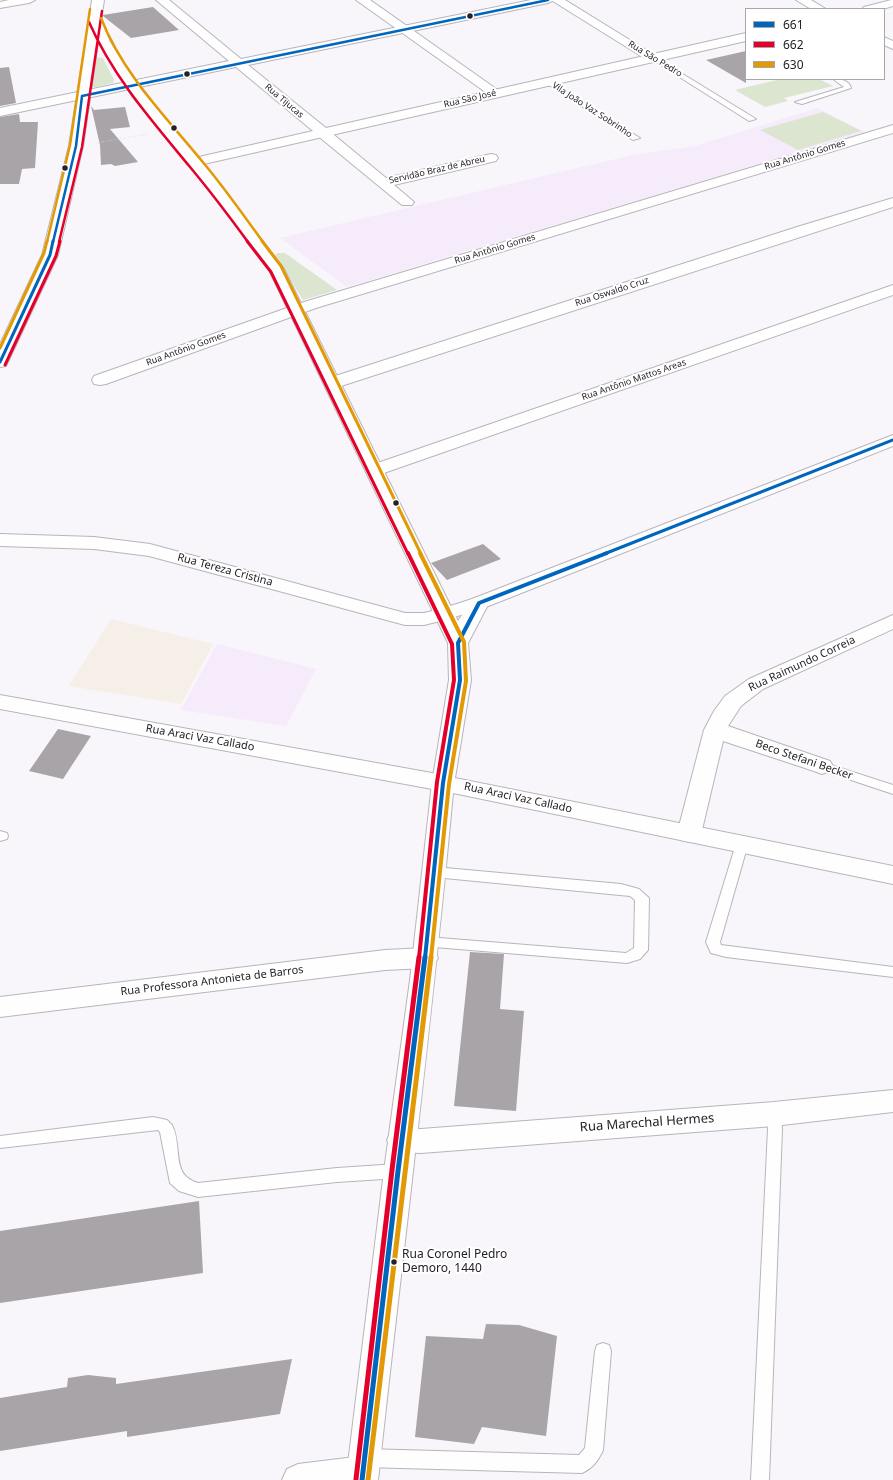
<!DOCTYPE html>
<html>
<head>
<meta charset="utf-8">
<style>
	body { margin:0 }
	#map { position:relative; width:893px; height:1480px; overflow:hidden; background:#f8f5fb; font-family:"Noto Sans",sans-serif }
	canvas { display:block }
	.legend { position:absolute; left:745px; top:8px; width:140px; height:72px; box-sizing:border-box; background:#fff; border:1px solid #a8a6a9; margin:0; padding:5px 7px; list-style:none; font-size:12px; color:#252127 }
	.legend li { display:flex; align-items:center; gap:8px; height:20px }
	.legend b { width:20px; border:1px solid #a8a6a9 }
</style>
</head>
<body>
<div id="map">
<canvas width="893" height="1480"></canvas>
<ul class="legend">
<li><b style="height:5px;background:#0065bd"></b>661</li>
<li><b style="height:5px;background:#e4002b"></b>662</li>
<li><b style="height:5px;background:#e29904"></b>630</li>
</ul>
</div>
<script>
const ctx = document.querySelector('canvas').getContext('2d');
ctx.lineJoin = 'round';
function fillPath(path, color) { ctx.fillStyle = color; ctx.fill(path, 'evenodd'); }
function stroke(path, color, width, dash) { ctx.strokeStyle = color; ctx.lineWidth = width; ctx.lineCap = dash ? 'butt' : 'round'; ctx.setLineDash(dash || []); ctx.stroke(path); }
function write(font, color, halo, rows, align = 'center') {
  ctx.font = font + ' "Noto Sans",sans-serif'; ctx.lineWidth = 4; ctx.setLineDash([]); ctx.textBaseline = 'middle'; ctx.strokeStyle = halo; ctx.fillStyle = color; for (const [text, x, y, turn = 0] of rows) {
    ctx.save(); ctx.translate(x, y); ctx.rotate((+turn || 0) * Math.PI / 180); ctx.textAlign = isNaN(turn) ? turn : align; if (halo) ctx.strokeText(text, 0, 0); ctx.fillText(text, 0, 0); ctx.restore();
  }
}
const built = new Path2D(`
	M 818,108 L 865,132 L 347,287 L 280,238 L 633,155 L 695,146 Z
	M 217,644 L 316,669 L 286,726 L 181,710 Z`);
const industrial = new Path2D(`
	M 111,619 L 213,644 L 181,704 L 69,686 Z`);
const green = new Path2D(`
	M 94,57 L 103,58 L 114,80 L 113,83 L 96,87 L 90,87 Z
	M 781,79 L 819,79 L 833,86 L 784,98 L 788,101 L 765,107 L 735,90 Z
	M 823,112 L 861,131 L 798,150 L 760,130 Z
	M 278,253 L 285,253 L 337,290 L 303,300 L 275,255 Z`);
const building = new Path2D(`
	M 153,7 L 179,30 L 131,38 L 103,16 L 103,15 Z
	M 746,51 L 746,83 L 706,60 Z
	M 9,67 L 16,103 L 0,106 L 0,68 Z
	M 91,106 L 94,110 L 125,107 L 130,127 L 110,129 L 138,162 L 115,166 L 111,164 L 101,165 L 100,145 Z
	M 19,114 L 20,122 L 38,122 L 35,168 L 22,169 L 19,184 L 0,184 L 0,117 Z
	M 483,544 L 501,559 L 447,580 L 431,563 Z
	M 58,729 L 91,736 L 63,779 L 29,771 Z
	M 470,952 L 504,954 L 500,1009 L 524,1011 L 516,1111 L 454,1106 Z
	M 199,1201 L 203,1273 L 0,1303 L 0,1231 Z
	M 486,1324 L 519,1325 L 557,1336 L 546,1436 L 482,1427 L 474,1444 L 415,1437 L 426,1336 L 483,1339 Z
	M 292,1359 L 280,1414 L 127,1437 L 127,1431 L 0,1451 L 0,1398 L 67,1387 L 68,1378 L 88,1375 L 116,1378 L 116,1384 Z`);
const path = new Path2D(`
	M 96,143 L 148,134`);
const lane = new Path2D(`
	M 651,57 L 655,57 L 756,119 L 749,121 L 651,59 Z
	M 833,79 C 840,79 849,80 851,88 L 802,104 L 795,102 L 844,87 Z
	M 546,81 L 550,81 L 640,138 L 633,140 L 546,83 Z
	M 822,762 L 893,785 L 893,794 L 818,769 L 816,766 L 818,763 Z
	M 0,831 L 7,833 L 8,836 L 7,839 L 0,841 Z
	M 742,839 L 747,841 L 748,844 L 720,942 L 721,945 L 893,967 L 893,977 L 726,957 L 711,953 L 706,942 L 736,844 L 737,841 Z
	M 434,867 L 621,884 L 639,889 L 649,898 L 648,950 L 640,959 L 627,963 L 422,946 L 420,942 L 422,938 L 427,937 L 626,953 L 634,948 L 635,900 L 630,896 L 434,877 L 429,875 L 427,872 L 429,869 Z
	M 774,1108 L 779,1110 L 781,1114 L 782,1129 L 769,1480 L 751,1480 L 768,1129 L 767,1114 L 769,1110 Z
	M 153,1117 L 167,1120 L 172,1125 C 183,1147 170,1175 198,1183 L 337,1168 L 398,1164 L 403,1166 L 406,1171 L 403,1176 L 398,1178 L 337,1182 L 198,1197 L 179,1191 L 170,1183 L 160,1132 L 158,1130 L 0,1148 L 0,1136 Z
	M 603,1343 L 609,1345 L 611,1351 L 603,1450 C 598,1461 593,1468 582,1473 L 365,1467 L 359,1464 L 356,1458 L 359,1452 L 365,1449 L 579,1455 L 585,1448 L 595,1351 L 597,1345 Z`);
const street = new Path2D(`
	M 356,0 L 370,0 L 502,93 L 501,96 L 491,96 Z
	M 551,0 L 565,0 L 659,58 L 657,61 L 649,61 Z
	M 891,0 L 893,0 L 893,6 L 883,9 L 862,9 L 864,7 Z
	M 893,125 L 893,133 L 316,308 L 106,384 L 100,385 L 94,384 L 92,380 L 94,376 L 304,302 Z
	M 323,129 L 328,130 L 386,178 L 491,154 L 496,155 L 498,158 L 496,161 L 394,185 L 414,202 L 412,205 L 402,205 L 318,136 L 316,133 L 318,130 Z
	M 893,198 L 893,207 L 338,387 L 332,388 L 326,387 L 324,383 L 326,379 L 797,227 Z
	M 893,285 L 893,295 L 381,474 L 375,475 L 369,474 L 366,470 L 369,466 Z
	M 0,534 L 94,537 L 150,544 L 405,613 L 424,613 L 445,608 L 452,610 L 455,614 L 452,618 L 424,625 L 405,625 L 149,556 L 94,549 L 0,546 Z
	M 893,615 L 893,629 L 763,689 L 741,706 L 728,726 L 830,761 L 833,766 L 830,771 L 822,774 L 814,771 L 723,741 L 701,834 L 697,840 L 689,842 L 681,840 L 677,834 L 704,730 L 714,711 L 725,696 L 749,679 Z
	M 893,1090 L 893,1112 L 774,1126 L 421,1153 L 401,1152 L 391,1148 L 387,1140 L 391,1132 L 401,1128 L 421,1129 L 774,1102 Z`);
const secondary = new Path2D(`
	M 9,0 L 35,0 L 29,3 L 0,8 L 0,2 Z
	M 156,0 L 169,0 L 241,59 L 531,0 L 554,0 L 548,3 L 248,65 L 326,128 L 746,33 L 746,41 L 195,166 L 190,165 L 188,162 L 190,159 L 313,131 L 236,67 L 0,116 L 0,108 L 229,61 Z
	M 796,0 L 811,0 L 826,9 L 811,9 Z
	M 884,37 L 893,41 L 893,49 L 884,45 Z
	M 893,435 L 893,446 L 486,607 L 445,620 L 438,618 L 435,614 L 438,610 L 472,599 Z
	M 0,695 L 443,775 L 451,777 L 454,783 L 451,789 L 443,791 L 0,709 Z
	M 425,948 L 434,951 L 438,958 L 434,965 L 425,968 L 385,970 L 0,1017 L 0,997 L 385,950 Z
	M 363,1456 L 374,1461 L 379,1472 L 376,1480 L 282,1480 L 287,1469 L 298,1464 Z`);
const primary = new Path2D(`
	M 92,0 L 104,0 L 101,20 L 110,42 L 142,91 L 207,168 L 284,269 L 458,621 L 472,599 L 479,597 L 486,599 L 489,603 L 468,643 L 471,680 L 455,778 L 893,866 L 893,884 L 453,793 C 432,1022 403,1251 378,1480 L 346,1480 L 384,1171 L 410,980 L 432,783 L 449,680 L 448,643 L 269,270 L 197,174 L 132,96 L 98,42 L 83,146 L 58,255 L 8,362 L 6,366 L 0,367 L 0,344 L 42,255 L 69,146 Z`);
const bus1Far3 = new Path2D(`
	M 53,242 L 76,146 L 82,96 L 548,0`);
const bus1Far2 = new Path2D(`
	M 0,362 L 50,255 L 53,241
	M 604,554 L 893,440`);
const bus1Far1 = new Path2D(`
	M 425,958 L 443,783 L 460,680 L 458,643 L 479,603 L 607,553`);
const bus1 = new Path2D(`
	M 362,1480 L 398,1171 L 425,957`);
const bus2Far3 = new Path2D(`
	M 89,22 C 113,77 152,121 190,167 C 210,191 229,216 248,242
	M 59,242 L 82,147 L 102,11`);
const bus2Far2 = new Path2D(`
	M 247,241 L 271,272 L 408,554
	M 5,365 L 56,256 L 60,241`);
const bus2Far1 = new Path2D(`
	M 408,553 L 452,644 L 454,680 L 437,782 L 419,958`);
const bus2 = new Path2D(`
	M 356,1479 L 392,1170 L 419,957`);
const bus3Far3 = new Path2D(`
	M 101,18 C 123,75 168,119 206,166 C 226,190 244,216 263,242
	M 47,242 L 70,145 L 90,9`);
const bus3Far2 = new Path2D(`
	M 262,241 L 281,266 L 421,554
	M 0,348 L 44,253 L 47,241`);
const bus3Far1 = new Path2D(`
	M 420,553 L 464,642 L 466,681 L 449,784 L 431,958`);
const bus3 = new Path2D(`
	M 368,1480 L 431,957`);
const markers = [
	[470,16,3.5,"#252127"],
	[187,74,3.5,"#252127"],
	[174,128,3.5,"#252127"],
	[65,168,3.5,"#252127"],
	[396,503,3.5,"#252127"],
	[394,1262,3.5,"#252127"]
];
const farStreetnames = [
	["Rua São Pedro",655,59,31],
	["Rua São José",470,99,-13],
	["Rua Tijucas",284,101,40],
	["Vila João Vaz Sobrinho",592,110,33],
	["Rua Antônio Gomes",805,155,-17],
	["Servidão Braz de Abreu",437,170,-13],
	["Rua Antônio Gomes",495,249,-17],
	["Rua Oswaldo Cruz",612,292,-18],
	["Rua Antônio Gomes",186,349,-20],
	["Rua Antônio Mattos Areas",634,380,-19]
];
const streetNames = [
	["Rua Tereza Cristina",225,570,15],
	["Rua Raimundo Correia",802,664,-25],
	["Rua Araci Vaz Callado",200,738,10],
	["Beco Stefani Becker",804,760,19],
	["Rua Araci Vaz Callado",518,798,12],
	["Rua Professora Antonieta de Barros",212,981,-7]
];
const nearBusnames = [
	["Rua Coronel Pedro",402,1255],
	["Demoro, 1440",402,1269]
];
const nearStreetnames = [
	["Rua Marechal Hermes",647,1123,-4]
];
fillPath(built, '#f5ebfa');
fillPath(industrial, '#f6efe7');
fillPath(green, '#dce5d0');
fillPath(building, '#a9a4a7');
stroke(lane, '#b8b5ba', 2);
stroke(street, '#b8b5ba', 2);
stroke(secondary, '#b8b5ba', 2);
stroke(primary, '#b8b5ba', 2);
stroke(path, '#dad9db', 1.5, [0.5, 2]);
fillPath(lane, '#fefefe');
fillPath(street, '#fefefe');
fillPath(secondary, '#fefefe');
fillPath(primary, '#fefefe');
stroke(bus1Far3, '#0065bd', 2.5);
stroke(bus1Far2, '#0065bd', 3);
stroke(bus1Far1, '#0065bd', 4);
stroke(bus1, '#0065bd', 5);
stroke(bus2Far3, '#e4002b', 2.5);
stroke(bus2Far2, '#e4002b', 3);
stroke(bus2Far1, '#e4002b', 4);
stroke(bus2, '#e4002b', 5);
stroke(bus3Far3, '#e29904', 2.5);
stroke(bus3Far2, '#e29904', 3);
stroke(bus3Far1, '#e29904', 4);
stroke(bus3, '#e29904', 5);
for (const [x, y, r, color] of markers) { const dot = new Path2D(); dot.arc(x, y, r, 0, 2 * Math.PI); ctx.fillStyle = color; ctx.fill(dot); stroke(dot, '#fff', 1.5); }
write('9px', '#252127', '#fff', farStreetnames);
write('11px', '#252127', '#fff', streetNames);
write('12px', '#252127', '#fff', nearBusnames, 'left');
write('13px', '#252127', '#fff', nearStreetnames);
</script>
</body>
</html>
